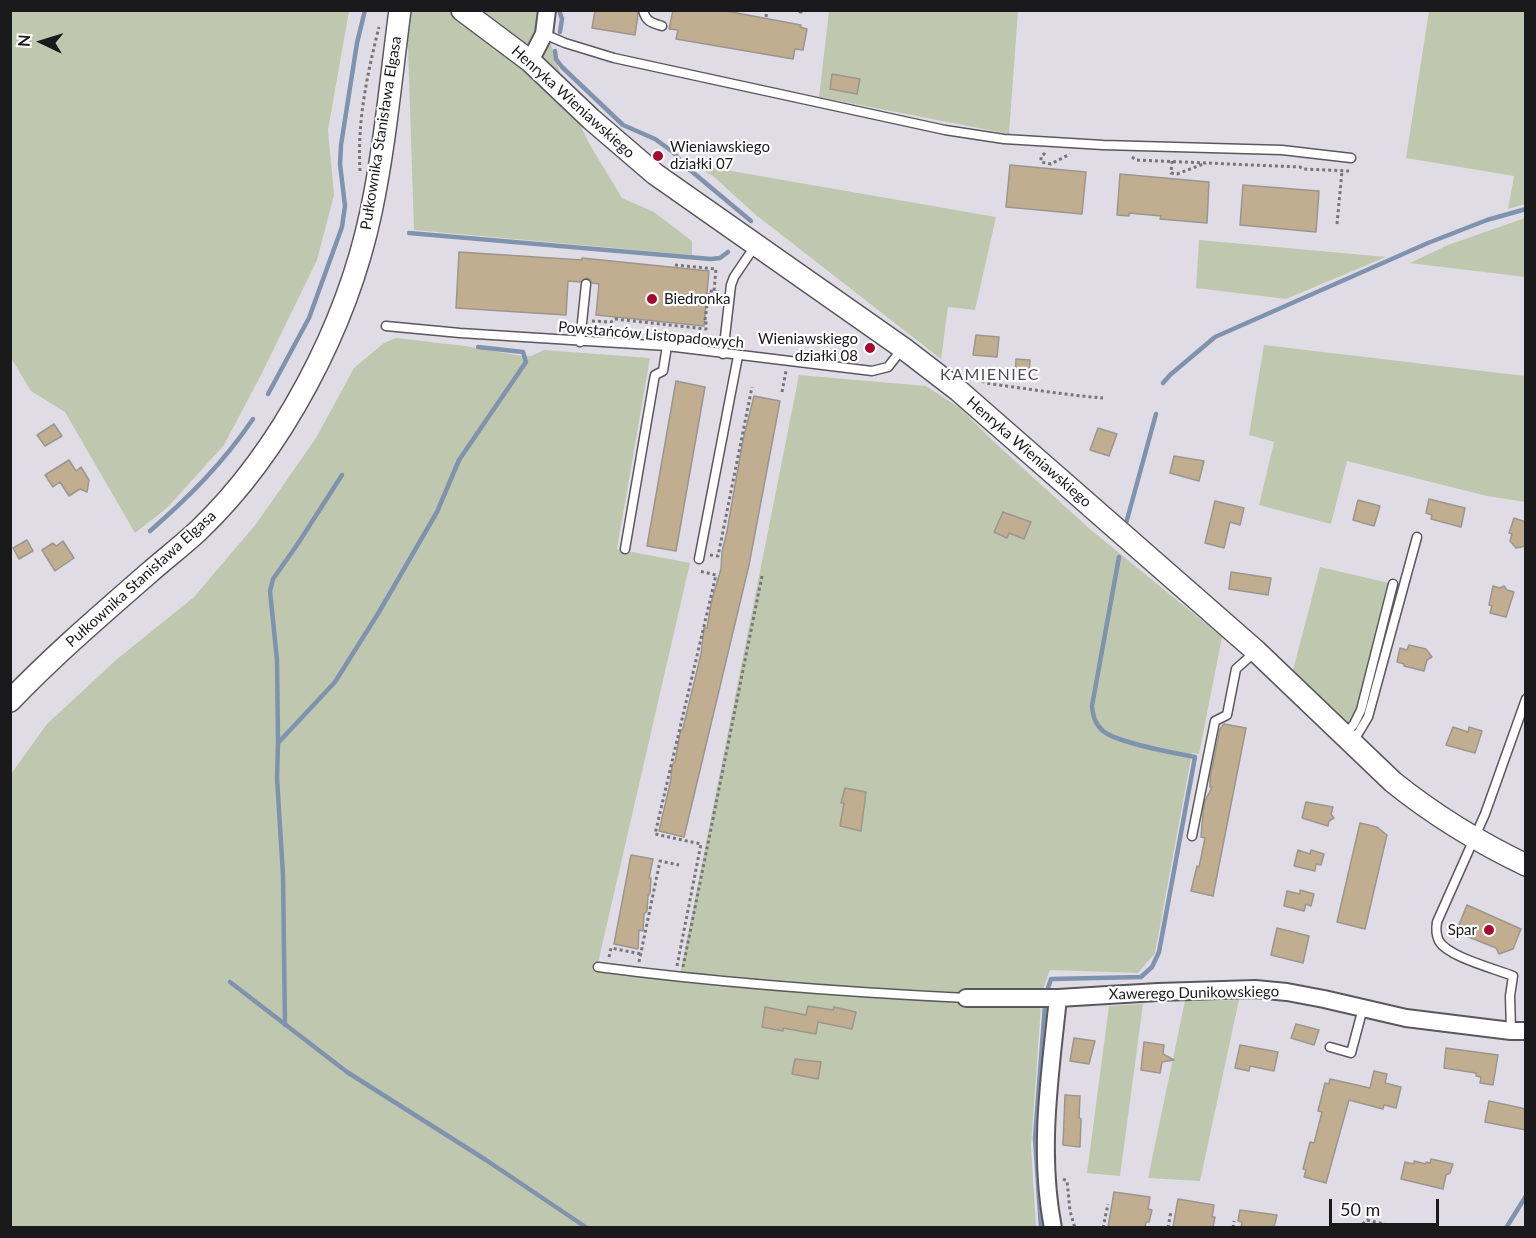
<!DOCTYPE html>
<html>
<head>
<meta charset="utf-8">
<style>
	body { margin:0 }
	#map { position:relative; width:1536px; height:1238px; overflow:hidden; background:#e0dce5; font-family:Lato,sans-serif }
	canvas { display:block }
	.frame { position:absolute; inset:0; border:12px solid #1a191c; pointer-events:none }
	.north { position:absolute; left:12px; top:12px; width:60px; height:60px; -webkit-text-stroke:4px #fff; paint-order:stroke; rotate:274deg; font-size:16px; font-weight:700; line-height:24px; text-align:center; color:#1a191c }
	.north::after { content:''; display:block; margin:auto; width:21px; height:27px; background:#1a191c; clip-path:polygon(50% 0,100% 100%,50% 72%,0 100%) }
	.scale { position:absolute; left:1329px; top:1199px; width:110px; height:27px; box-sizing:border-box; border:3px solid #1a191c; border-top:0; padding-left:8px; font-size:18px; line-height:21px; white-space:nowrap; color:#1a191c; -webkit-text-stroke:4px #fff; paint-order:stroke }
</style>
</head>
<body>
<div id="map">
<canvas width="1536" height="1238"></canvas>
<div class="frame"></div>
<div class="north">N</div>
<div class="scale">50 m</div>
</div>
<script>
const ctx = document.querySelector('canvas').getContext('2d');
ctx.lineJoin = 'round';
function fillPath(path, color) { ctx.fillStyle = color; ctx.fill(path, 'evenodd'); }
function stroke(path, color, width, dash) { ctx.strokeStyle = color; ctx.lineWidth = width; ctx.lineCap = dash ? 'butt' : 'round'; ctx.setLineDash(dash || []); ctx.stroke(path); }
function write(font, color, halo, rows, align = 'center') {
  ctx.font = font + ' Lato,sans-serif'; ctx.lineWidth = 4.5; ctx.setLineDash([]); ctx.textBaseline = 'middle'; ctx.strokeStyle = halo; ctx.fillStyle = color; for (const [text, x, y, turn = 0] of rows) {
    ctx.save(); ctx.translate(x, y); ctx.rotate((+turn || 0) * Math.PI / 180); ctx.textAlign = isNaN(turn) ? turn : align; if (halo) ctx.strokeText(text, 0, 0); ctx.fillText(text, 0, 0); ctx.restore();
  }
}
const green = new Path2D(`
	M 11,10 L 349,11 L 328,130 L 334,195 L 317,260 L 261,375 L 224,445 L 167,508 L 135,533 L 65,412 L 31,391 L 11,358 Z
	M 398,11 L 540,11 L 571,106 L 590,145 L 622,198 L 654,212 L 692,241 L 692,255 L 414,230 L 408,47 Z
	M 829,11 L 1018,11 L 1009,134 L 819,97 Z
	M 1429,11 L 1525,11 L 1525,204 L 1508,209 L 1514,176 L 1406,158 Z
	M 691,164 L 996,217 L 975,310 L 948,307 L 941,359 L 756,215 L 713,176 Z
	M 1525,218 L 1525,277 L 1410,263 L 1448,245 Z
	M 1199,240 L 1386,257 L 1286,299 L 1196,288 Z
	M 396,338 L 465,346 L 522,356 L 531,356 L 544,350 L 650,358 L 617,549 L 690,563 L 598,963 L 680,974 L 799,375 L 926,386 L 960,408 L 993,441 L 1091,530 L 1222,637 L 1199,754 L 1192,753 L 1155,953 L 1138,973 L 1050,970 L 1042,992 L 1031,1146 L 1036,1227 L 11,1228 L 11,774 L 47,724 L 116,660 L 194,597 L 256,524 L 316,438 L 354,368 L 384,343 Z
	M 1264,345 L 1525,376 L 1525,502 L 1487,496 L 1347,461 L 1331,524 L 1259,505 L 1274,442 L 1249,435 Z
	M 1320,567 L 1398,585 L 1359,737 L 1293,670 Z
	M 1239,1000 L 1200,1181 L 1148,1178 L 1185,1001 Z
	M 1143,1004 L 1120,1176 L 1087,1173 L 1109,1006 Z`);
const stream = new Path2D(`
	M 559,10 L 562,19 L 560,32
	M 555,51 L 556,59 L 562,67 L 623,125 L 655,139 L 673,152 L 684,165 L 751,221
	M 409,233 L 711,259 L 720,258 L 728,252
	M 1163,383 L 1170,375 L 1215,337 L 1428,243 L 1487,220 L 1526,209
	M 268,394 L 309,318 L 342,227 L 345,206 L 340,164 L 341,145 L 357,43 L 365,10
	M 1125,527 L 1156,414
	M 150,531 C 190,496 223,463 253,419
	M 278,742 L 277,660 L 270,591 L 273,579 L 297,545 L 342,475
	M 230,982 L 347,1072 L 486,1160 L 587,1228
	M 1048,988 L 1051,979 L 1141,977 L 1152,967 L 1159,952 L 1195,757 C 1175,753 1117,743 1103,731 C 1095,724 1093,716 1092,706 L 1119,557
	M 285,1025 L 283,875 L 277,778 L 278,743 L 335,682 L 379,612 L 437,512 L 459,460 L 526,362 L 523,352 L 478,347
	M 1041,1228 L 1035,1138 L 1045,1006
	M 1506,1228 L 1526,1196`);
const building = new Path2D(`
	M 595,10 L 637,10 L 638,15 L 635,35 L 592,28 Z
	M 673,10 L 721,10 L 801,25 L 800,27 L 807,29 L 803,50 L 795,49 L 793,59 L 676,39 L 678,30 L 669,29 Z
	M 832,74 L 860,79 L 857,94 L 830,89 Z
	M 1010,165 L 1086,172 L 1082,214 L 1006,207 Z
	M 1120,174 L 1209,182 L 1207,223 L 1160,219 L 1161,216 L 1129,213 L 1129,216 L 1117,215 Z
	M 1243,185 L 1319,191 L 1316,232 L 1240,225 Z
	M 459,252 L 582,260 L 582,258 L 709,271 L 704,326 L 596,315 L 599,284 L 592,283 L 590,279 L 586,278 L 580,282 L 568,281 L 566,315 L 456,308 Z
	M 976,335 L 999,337 L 997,357 L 973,355 Z
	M 1016,359 L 1030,360 L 1029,378 L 1015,377 Z
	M 676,381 L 705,387 L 676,551 L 647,546 Z
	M 754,396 L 780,401 L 749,565 L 684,837 L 659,831 L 671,779 L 672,765 L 675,762 L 680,733 L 683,728 L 701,654 L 704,628 L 707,628 L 712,599 L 721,569 L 722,552 L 727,531 L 743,440 Z
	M 54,424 L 62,436 L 45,446 L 37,435 Z
	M 1098,428 L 1117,434 L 1109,456 L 1090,450 Z
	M 1174,456 L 1204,461 L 1199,481 L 1170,473 Z
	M 69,460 L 76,471 L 81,467 L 89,480 L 87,492 L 80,489 L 69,496 L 60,482 L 53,487 L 45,475 Z
	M 1429,499 L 1465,508 L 1461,527 L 1431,519 L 1432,515 L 1426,513 Z
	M 1358,500 L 1380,506 L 1374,526 L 1353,520 Z
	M 1215,501 L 1244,508 L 1240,525 L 1230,522 L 1224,548 L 1205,543 Z
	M 1003,512 L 1031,522 L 1024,539 L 1009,533 L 1007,538 L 994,532 Z
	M 1514,518 L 1526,522 L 1526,546 L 1516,548 L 1510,541 L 1512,534 L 1509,533 Z
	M 27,540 L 33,551 L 19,559 L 13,548 Z
	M 63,541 L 74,558 L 55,571 L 42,550 L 53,543 L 56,546 Z
	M 1231,572 L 1271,578 L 1268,595 L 1229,589 Z
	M 1493,586 L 1500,588 L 1504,586 L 1507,590 L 1514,592 L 1506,617 L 1490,613 L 1492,606 L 1489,605 Z
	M 1409,645 L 1426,649 L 1432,657 L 1427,660 L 1424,671 L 1404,666 L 1404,664 L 1397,662 L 1400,648 L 1407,650 Z
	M 1224,724 L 1246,728 L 1213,896 L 1191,891 L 1197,866 L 1199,867 L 1205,838 L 1201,837 L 1203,813 L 1205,801 L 1212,787 L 1210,787 L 1210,778 L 1220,729 Z
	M 1453,727 L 1468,732 L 1469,727 L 1482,731 L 1475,753 L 1446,745 Z
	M 845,788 L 866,792 L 861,831 L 840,826 L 844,803 L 841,803 Z
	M 1306,802 L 1333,807 L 1331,814 L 1334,818 L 1329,821 L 1328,826 L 1302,818 Z
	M 1360,823 L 1377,827 L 1387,835 L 1365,929 L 1337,922 Z
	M 1298,850 L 1310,854 L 1311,850 L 1324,854 L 1321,865 L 1316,864 L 1315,871 L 1294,866 Z
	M 631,855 L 653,859 L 649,878 L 651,878 L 650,893 L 648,896 L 647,911 L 644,914 L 643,931 L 639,930 L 638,949 L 614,944 Z
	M 1300,890 L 1314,894 L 1311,906 L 1306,904 L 1304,911 L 1284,906 L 1287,891 L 1300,894 Z
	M 1467,905 L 1521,929 L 1513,949 L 1499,954 L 1496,948 L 1456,932 Z
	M 1277,928 L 1309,936 L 1303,963 L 1271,955 Z
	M 808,1006 L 833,1010 L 834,1007 L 856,1012 L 852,1029 L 818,1022 L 816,1034 L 783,1028 L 783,1031 L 762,1027 L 765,1007 L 806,1015 Z
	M 1296,1024 L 1319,1030 L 1314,1045 L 1291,1038 Z
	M 1074,1038 L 1095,1041 L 1089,1064 L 1070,1061 Z
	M 1144,1042 L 1164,1045 L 1163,1054 L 1174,1060 L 1162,1062 L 1160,1073 L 1141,1070 Z
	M 1240,1045 L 1278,1052 L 1274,1071 L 1250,1066 L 1249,1071 L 1235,1068 Z
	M 1446,1048 L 1498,1055 L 1493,1085 L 1480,1083 L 1481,1077 L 1476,1076 L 1476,1073 L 1444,1068 Z
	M 795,1059 L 821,1062 L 818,1079 L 792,1074 Z
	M 1374,1071 L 1387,1074 L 1385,1083 L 1401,1087 L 1396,1108 L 1384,1105 L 1383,1109 L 1349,1100 L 1326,1183 L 1304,1177 L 1306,1170 L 1303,1169 L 1310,1142 L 1314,1143 L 1322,1112 L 1318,1111 L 1325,1083 L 1329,1084 L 1330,1079 L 1370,1088 Z
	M 1065,1095 L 1080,1096 L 1079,1118 L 1081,1119 L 1080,1147 L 1063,1145 Z
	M 1489,1101 L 1526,1109 L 1526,1130 L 1485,1122 Z
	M 1431,1159 L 1453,1164 L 1450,1173 L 1446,1175 L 1443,1189 L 1401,1179 L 1405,1162 L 1414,1164 L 1414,1161 L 1426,1164 L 1426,1162 L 1430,1163 Z
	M 1114,1192 L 1150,1197 L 1148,1209 L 1152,1210 L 1149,1222 L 1146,1222 L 1145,1227 L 1108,1227 Z
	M 1178,1199 L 1214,1205 L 1212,1217 L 1215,1217 L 1213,1227 L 1173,1227 Z
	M 1240,1210 L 1277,1215 L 1274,1227 L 1241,1227 L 1242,1222 L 1238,1221 Z`);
const path = new Path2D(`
	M 793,10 L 801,12 L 802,10
	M 766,17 L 767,10
	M 1045,153 L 1041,157 L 1041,162 L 1051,164 L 1070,154
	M 1132,157 L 1136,160 L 1300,167 L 1303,169 L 1349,171
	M 1172,161 L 1171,173 L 1177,174 L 1206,163
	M 360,171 C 357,122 367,75 379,27
	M 1337,224 L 1342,171
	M 675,265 L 716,269 L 714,291
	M 705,320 L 709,291 L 719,292 L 720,291
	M 592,321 L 611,322 L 615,319 L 706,329 L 706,320
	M 970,379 C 978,378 984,383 992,384 C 1029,389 1066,395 1103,398
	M 782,392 L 786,371
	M 710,555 L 718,556 L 752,387
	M 609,957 L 611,948 L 641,954
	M 639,962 L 660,861 L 679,865
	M 677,966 L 701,844 L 655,834 L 716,575 L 699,571
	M 683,967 L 762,576
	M 1063,1179 L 1067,1181 L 1070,1211 L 1075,1228
	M 1103,1228 L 1108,1204
	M 1168,1228 L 1171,1211
	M 1233,1228 L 1234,1221
	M 1358,1228 L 1367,1220 L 1401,1228`);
const service = new Path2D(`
	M 643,10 C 646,22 652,23 662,26
	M 544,34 L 565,43 L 614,58 L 945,130 L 1004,139 L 1103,145 L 1282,150 L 1351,158
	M 386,326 L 460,333 L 667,346 L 872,371 L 888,367 L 902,349
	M 580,342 L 586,284
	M 723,354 L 731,285 L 734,277 L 755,246
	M 625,549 L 654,380 L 655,375 L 663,371 L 667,346
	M 699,559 L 738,356
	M 1345,735 L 1354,724 L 1361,710 L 1393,584
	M 1353,742 L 1368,717 L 1417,537
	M 1192,836 L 1215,721 L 1227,715 L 1236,669 L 1255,652
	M 598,967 C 720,983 843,992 966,998
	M 1511,1031 L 1510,996 L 1513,976 C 1496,969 1448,957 1439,941 C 1436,935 1436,928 1437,922 L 1485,814 L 1526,699
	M 1330,1047 L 1351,1053 L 1363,1008`);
const minor = new Path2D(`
	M 530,61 L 544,34 L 547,10
	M 966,998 L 1058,998 L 1158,992 L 1255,989 L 1287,992 L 1324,999 L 1406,1018 L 1511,1031 L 1526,1031
	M 1053,1228 C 1038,1151 1050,1075 1058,998`);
const tertiary = new Path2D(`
	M 462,10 L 530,61 L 591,119 L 655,174 L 903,348 L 959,391 L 1256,651 L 1393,782 C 1434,815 1478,842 1526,865
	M 10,701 C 54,655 102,614 150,572 C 166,558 183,545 198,531 C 282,451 347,326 371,212 C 385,146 391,78 400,10`);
const markers = [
	[658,156,6,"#a50a31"],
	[652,299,6,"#a50a31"],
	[870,348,6,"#a50a31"],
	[1489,930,6,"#a50a31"]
];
const streetNames = [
	["Henryka Wieniawskiego",573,102,42],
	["Pułkownika Stanisława Elgasa",381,133,-81],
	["Powstańców Listopadowych",651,335,5],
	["Henryka Wieniawskiego",1029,452,41],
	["Pułkownika Stanisława Elgasa",141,579,-42],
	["Xawerego Dunikowskiego",1194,993,-1]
];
const poiNames = [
	["Wieniawskiego",670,147],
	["działki 07",670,164],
	["Biedronka",664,299],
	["Wieniawskiego",858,339,"right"],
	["działki 08",858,356,"right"],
	["Spar",1477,930,"right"]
];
const neighbourhoodNames = [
	["KAMIENIEC",990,375]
];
fillPath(green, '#bfc8ae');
stroke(stream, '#7f93af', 4.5);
fillPath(building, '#c1ad8f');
stroke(building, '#9b968e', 1.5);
stroke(service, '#5a575e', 11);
stroke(minor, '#5a575e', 20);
stroke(tertiary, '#5a575e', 24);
stroke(path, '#77757b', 3, [3, 3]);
stroke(service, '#fff', 8);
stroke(minor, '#fff', 16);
stroke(tertiary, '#fff', 21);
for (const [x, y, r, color] of markers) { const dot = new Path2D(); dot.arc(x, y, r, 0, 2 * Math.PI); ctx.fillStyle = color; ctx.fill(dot); stroke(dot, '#fff', 2); }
write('15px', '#1a191c', '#fff', streetNames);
write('15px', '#1a191c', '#fff', poiNames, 'left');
ctx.letterSpacing = '1.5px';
write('16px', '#504e55', '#fff', neighbourhoodNames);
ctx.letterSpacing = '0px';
</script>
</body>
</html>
